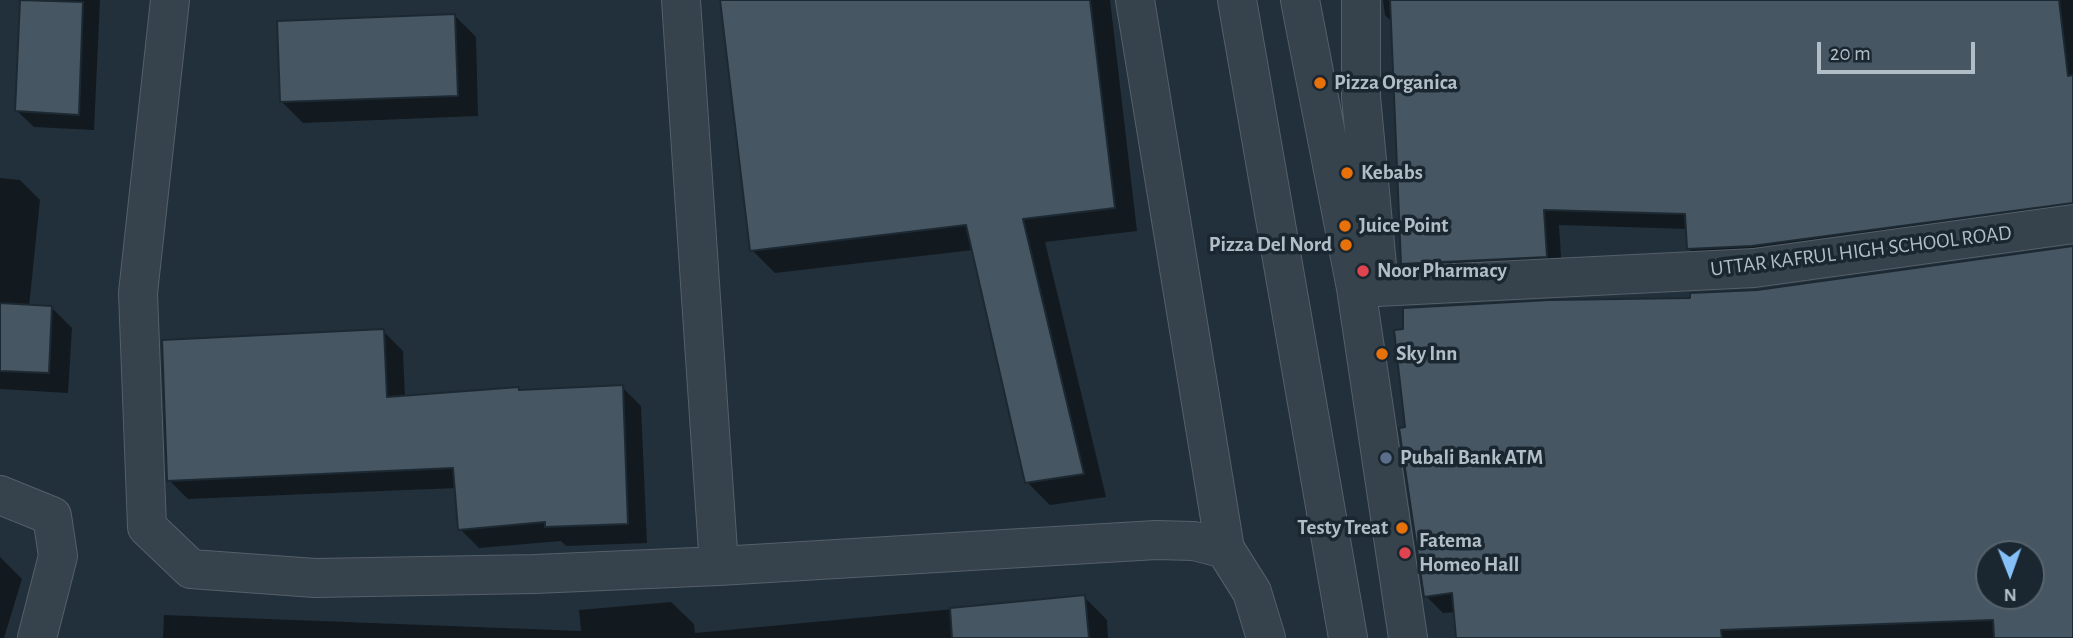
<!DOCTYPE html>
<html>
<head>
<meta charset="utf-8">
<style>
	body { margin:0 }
	#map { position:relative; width:2073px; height:638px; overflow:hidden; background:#22303b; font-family:"Alegreya Sans",sans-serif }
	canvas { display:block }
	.north { position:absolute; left:1975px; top:540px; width:70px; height:70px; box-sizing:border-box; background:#1b2730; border:2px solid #57636c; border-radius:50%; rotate:179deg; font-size:19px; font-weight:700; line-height:28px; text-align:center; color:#b1bdc7 }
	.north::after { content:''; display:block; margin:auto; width:24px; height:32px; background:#85c0f9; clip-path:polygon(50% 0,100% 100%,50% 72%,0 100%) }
	.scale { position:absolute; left:1817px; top:42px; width:158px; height:32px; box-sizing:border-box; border:4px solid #b1bdc7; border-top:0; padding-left:9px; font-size:21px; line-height:24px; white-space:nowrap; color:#b1bdc7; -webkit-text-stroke:5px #1b2730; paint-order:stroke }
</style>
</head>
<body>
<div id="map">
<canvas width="2073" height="638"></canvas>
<div class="north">N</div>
<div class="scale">20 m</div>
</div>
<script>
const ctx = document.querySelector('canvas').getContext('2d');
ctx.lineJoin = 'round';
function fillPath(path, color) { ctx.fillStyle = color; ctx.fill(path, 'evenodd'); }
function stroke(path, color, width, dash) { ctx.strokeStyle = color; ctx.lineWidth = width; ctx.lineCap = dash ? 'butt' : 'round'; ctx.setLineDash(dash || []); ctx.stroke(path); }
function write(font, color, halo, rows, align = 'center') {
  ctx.font = font + ' "Alegreya Sans",sans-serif'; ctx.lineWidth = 7; ctx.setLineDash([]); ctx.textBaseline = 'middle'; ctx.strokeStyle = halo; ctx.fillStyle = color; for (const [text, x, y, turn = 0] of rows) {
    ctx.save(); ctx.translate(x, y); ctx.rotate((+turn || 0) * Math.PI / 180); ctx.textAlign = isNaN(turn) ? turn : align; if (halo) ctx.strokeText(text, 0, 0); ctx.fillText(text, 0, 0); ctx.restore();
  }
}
const shadow = new Path2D(`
	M 21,0 L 100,0 L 94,130 L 34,127 L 17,111 Z
	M 722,0 L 1110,0 L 1137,231 L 1045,242 L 1106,497 L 1050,505 L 1027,482 L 973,250 L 775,273 L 752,250 Z
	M 1383,0 L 2073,0 L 2073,219 L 1705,265 L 1689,249 L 1688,229 L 1559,225 L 1562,272 L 1419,279 L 1403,263 L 1393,23 L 1385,15 Z
	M 455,16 L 476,37 L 478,116 L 303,123 L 282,102 Z
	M 0,178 L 20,180 L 40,200 L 29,307 L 52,308 L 72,328 L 68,393 L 0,389 Z
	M 2073,248 L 2073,638 L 1458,638 L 1456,612 L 1443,613 L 1426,596 L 1692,300 ZM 1989,554 L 2031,554 L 2031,596 L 1989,596 Z
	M 383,331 L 403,351 L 405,398 L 518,389 L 521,392 L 622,387 L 641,406 L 647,543 L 566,546 L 561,541 L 479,548 L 460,529 L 456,488 L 188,499 L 169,480 Z
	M 0,557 L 22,579 L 4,638 L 0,638 Z
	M 1084,597 L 1107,620 L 1108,638 L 163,638 L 164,615 L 581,631 L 579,610 L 671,602 L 694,624 L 695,633 Z`);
const building = new Path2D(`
	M 20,0 L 83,2 L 79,115 L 15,111 Z
	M 720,0 L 1090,0 L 1115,208 L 1023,219 L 1084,474 L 1025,483 L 966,225 L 750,251 Z
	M 1390,0 L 2059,0 L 2068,76 L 2073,75 L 2073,203 L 1752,246 L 1687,249 L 1685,214 L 1544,210 L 1547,257 L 1401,264 Z
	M 455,14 L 458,96 L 280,102 L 277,21 Z
	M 2073,246 L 2073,638 L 1994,638 L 1993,620 L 1721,630 L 1722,638 L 1456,638 L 1452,593 L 1424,597 L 1399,428 L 1405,427 L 1394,330 L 1403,329 L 1403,308 L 1549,300 L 1690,298 L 1690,293 L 1757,290 ZM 1989,554 L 2031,554 L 2031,596 L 1989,596 Z
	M 0,303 L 52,306 L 49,373 L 0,371 Z
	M 384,329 L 387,397 L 519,387 L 519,390 L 623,385 L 628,524 L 545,527 L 545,522 L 458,530 L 453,468 L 167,481 L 162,340 Z
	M 1085,595 L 1089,638 L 952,638 L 950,608 Z`);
const minor = new Path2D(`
	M 170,0 L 138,293 L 147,527 L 191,569 L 315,578 L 535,574 L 719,566 L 1156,540 L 1194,541 L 1225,549 L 1252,592 L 1266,638
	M 681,0 L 719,566
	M 1135,0 L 1225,549
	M 1237,0 L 1348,638
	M 1300,0 L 1356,288 L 1408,638
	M 1361,0 L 1361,97 L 1379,287
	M 1356,288 L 1754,268 L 2073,224
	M 0,495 L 52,516 L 58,556 L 37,638`);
const markers = [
	[1320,83,7,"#e8710a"],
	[1347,173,7,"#e8710a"],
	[1345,226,7,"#e8710a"],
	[1346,245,7,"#e8710a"],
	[1363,271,7,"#e0444e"],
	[1382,354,7,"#e8710a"],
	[1386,458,7,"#5c6f8a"],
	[1402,528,7,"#e8710a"],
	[1405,553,7,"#e0444e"]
];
const poiNames = [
	["Pizza Organica",1334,83],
	["Kebabs",1361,173],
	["Juice Point",1359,226],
	["Pizza Del Nord",1332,245,"right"],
	["Noor Pharmacy",1377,271],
	["Sky Inn",1396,354],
	["Pubali Bank ATM",1400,458],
	["Testy Treat",1388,528,"right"],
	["Fatema",1419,541],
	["Homeo Hall",1419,565]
];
const streetNames = [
	["UTTAR KAFRUL HIGH SCHOOL ROAD",1861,251,-7]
];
fillPath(shadow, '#0007');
fillPath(building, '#465662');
stroke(building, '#1d2932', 2);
stroke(minor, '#54606a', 40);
stroke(minor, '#36424c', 38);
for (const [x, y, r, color] of markers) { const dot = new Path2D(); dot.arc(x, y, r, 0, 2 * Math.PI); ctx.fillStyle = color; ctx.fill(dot); stroke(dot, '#1b2730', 2.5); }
write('bold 21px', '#b1bdc7', '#1b2730', poiNames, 'left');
write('21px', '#b1bdc7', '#1b2730', streetNames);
</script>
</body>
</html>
